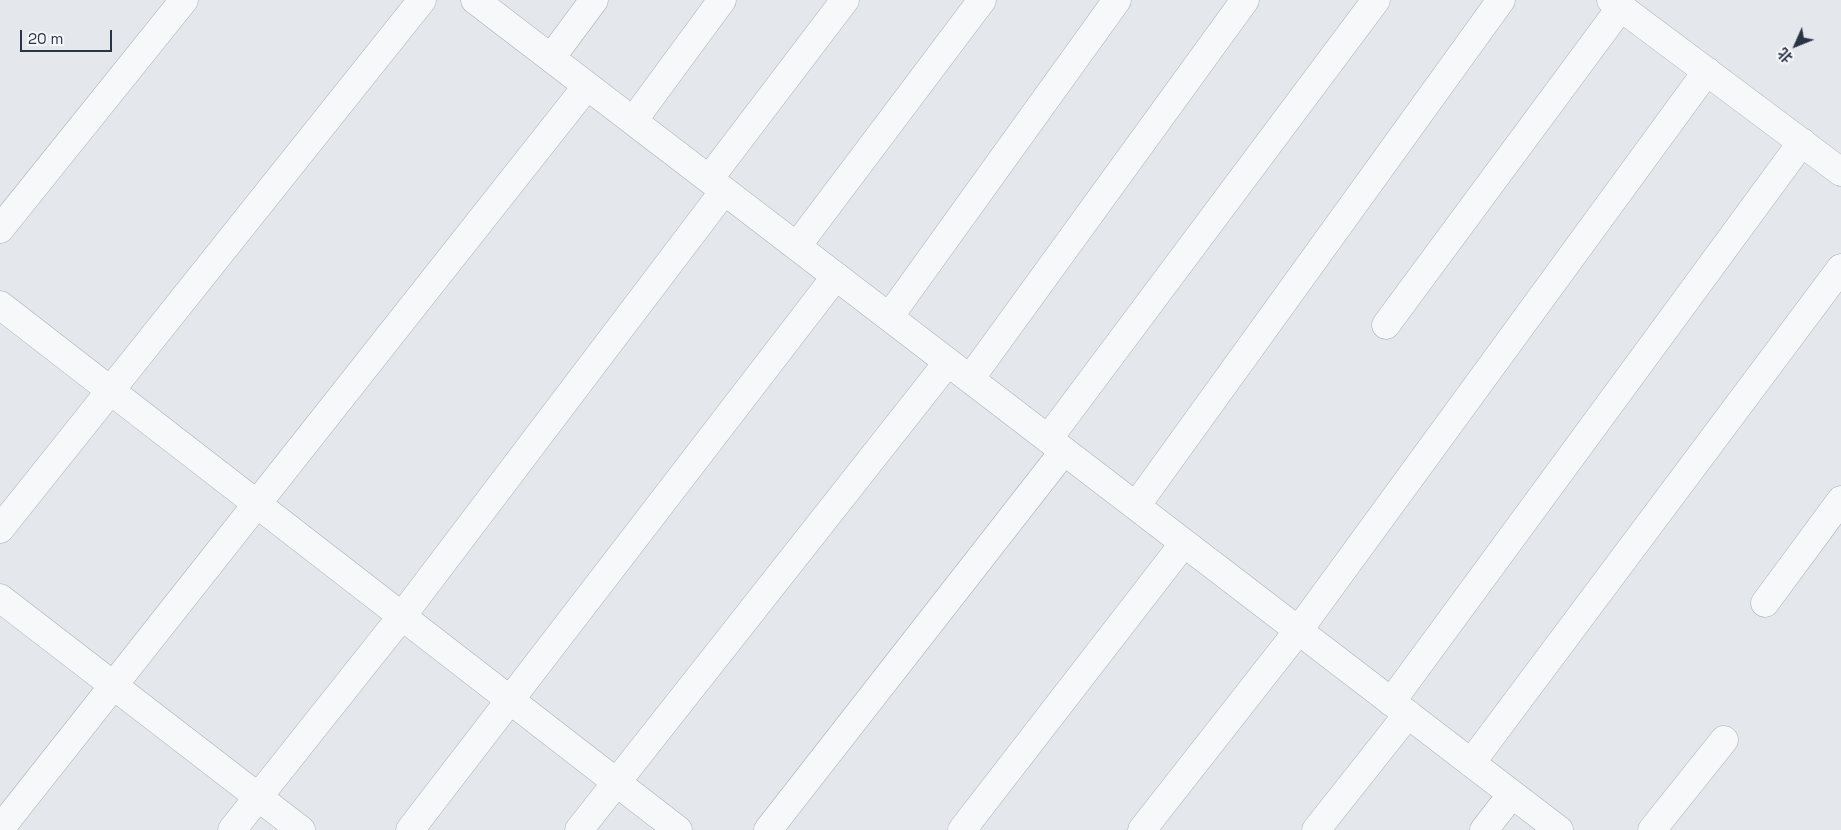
<!DOCTYPE html>
<html>
<head>
<meta charset="utf-8">
<style>
	body { margin:0 }
	#map { position:relative; width:1841px; height:830px; overflow:hidden; background:#e4e7ec; font-family:"Space Grotesk","Noto Sans SC",sans-serif }
	canvas { display:block }
	.north { position:absolute; left:1771px; top:20px; width:50px; height:50px; -webkit-text-stroke:4px #f4f6f9; paint-order:stroke; rotate:226deg; font-size:14px; font-weight:700; line-height:20px; text-align:center; color:#2b3445 }
	.north::after { content:''; display:block; margin:auto; width:18px; height:22px; background:#2b3445; clip-path:polygon(50% 0,100% 100%,50% 72%,0 100%) }
	.scale { position:absolute; left:20px; top:30px; width:92px; height:22px; box-sizing:border-box; border:2px solid #2b3445; border-top:0; padding-left:6px; font-size:15px; line-height:18px; white-space:nowrap; color:#2b3445; -webkit-text-stroke:4px #f4f6f9; paint-order:stroke }
</style>
</head>
<body>
<div id="map">
<canvas width="1841" height="830"></canvas>
<div class="north">北</div>
<div class="scale">20 m</div>
</div>
<script>
const ctx = document.querySelector('canvas').getContext('2d');
ctx.lineJoin = 'round';
function stroke(path, color, width, dash) { ctx.strokeStyle = color; ctx.lineWidth = width; ctx.lineCap = dash ? 'butt' : 'round'; ctx.setLineDash(dash || []); ctx.stroke(path); }
const minor = new Path2D(`
	M 475,0 L 1559,830
	M 1611,0 L 1841,172
	M 551,58 L 594,0
	M 633,121 L 722,0
	M 709,179 L 845,0
	M 0,229 L 184,0
	M 797,246 L 982,0
	M 0,305 L 678,830
	M 889,317 L 1117,0
	M 1386,325 L 1621,7
	M 970,379 L 1245,0
	M 1048,439 L 1376,0
	M 1136,506 L 1501,0
	M 0,529 L 422,0
	M 0,598 L 301,830
	M 1765,603 L 1841,500
	M 1391,702 L 1802,142
	M 1471,763 L 1841,268
	M 0,829 L 587,86
	M 232,830 L 402,616 L 724,191
	M 410,830 L 836,276
	M 579,830 L 948,362
	M 768,830 L 1064,451
	M 962,830 L 1184,543
	M 1142,830 L 1298,631 L 1707,71
	M 1316,830 L 1408,714
	M 1484,830 L 1512,794
	M 1652,830 L 1724,740`);
stroke(minor, '#a9aeb7', 29);
stroke(minor, '#f7f8fa', 28);
</script>
</body>
</html>
